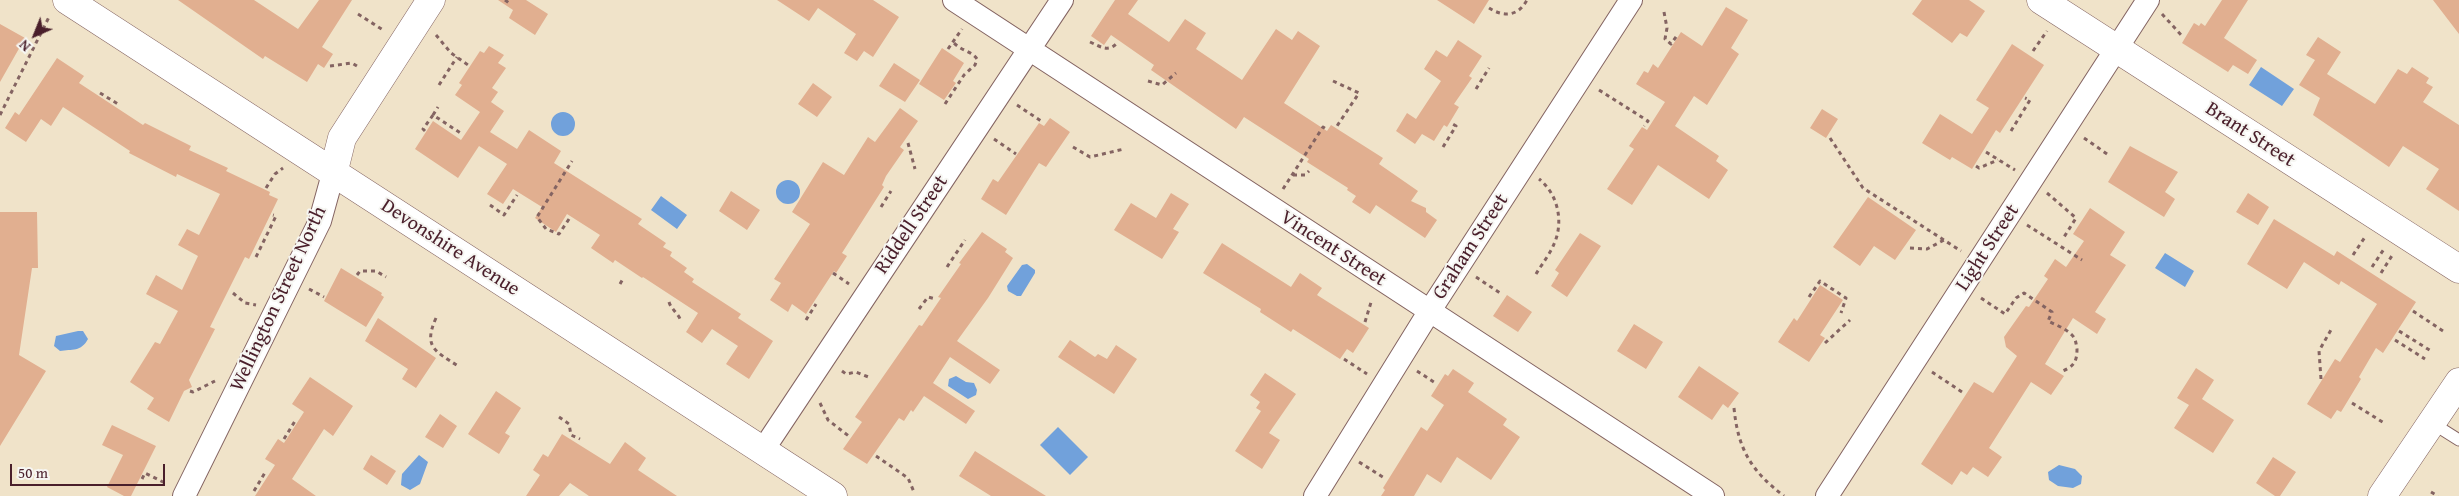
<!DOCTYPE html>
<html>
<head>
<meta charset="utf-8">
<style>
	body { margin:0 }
	#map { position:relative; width:2459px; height:496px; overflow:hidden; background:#f0e3c9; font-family:"Gentium Book Plus",serif }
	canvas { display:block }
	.north { position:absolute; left:10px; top:10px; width:50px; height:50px; -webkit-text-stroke:4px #f6f6f2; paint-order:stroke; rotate:224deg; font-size:14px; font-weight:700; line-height:20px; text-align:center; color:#4a1f2b }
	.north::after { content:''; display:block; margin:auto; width:18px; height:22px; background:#4a1f2b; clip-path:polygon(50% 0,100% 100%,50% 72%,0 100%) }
	.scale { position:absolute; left:10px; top:464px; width:155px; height:22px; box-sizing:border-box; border:2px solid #4a1f2b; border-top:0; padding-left:6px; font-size:15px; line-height:18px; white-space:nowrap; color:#4a1f2b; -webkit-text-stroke:4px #f6f6f2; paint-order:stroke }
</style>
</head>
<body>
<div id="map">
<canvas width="2459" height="496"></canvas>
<div class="north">N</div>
<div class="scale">50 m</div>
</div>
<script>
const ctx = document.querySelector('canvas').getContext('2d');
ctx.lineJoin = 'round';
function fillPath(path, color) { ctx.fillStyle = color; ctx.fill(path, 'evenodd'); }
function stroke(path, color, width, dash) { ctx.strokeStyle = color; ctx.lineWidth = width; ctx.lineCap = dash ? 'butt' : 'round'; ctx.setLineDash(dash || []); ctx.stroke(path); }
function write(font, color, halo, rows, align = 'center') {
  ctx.font = font + ' "Gentium Book Plus",serif'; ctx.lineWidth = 4; ctx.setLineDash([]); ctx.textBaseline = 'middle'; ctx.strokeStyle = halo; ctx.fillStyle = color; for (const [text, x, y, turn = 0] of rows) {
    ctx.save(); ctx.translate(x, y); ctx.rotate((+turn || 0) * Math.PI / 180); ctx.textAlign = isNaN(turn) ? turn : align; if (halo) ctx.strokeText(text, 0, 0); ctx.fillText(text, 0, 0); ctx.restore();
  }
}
const water = new Path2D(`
	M 2261,67 L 2294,89 L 2282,106 L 2249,85 Z
	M551 124a12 12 0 1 1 24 0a12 12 0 1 1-24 0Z
	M776 192a12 12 0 1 1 24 0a12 12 0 1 1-24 0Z
	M 661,196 L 687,215 L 677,229 L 651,210 Z
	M 2165,253 L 2194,271 L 2185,287 L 2155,268 Z
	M 1027,264 L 1035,270 L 1035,273 L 1021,296 L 1017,296 L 1008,291 L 1007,286 L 1022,265 Z
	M 78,331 L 83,331 L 88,339 C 81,352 72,349 60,351 L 54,346 L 56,336 Z
	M 956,376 L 966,382 L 974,383 L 977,390 L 976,395 L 968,399 L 948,386 L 949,379 Z
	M 1058,427 L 1088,457 L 1070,475 L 1040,445 Z
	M 419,455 L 428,462 L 420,484 L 410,490 L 401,485 L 402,474 Z
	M 2059,465 L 2075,469 L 2082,476 L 2081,484 L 2073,488 L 2058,486 L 2049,480 L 2048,472 Z`);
const building = new Path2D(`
	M 178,0 L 254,0 L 298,29 L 319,0 L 352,0 L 322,47 L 333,54 L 324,68 L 318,64 L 307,82 L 265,56 L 263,59 Z
	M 498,0 L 526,0 L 548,14 L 535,35 L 509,18 L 513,10 Z
	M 777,0 L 873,0 L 899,17 L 873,57 L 864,51 L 857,61 L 844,53 L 856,34 L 818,8 L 809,21 Z
	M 1115,0 L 1138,0 L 1128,14 L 1169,42 L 1185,19 L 1206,33 L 1196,49 L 1242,80 L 1276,29 L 1292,40 L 1298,31 L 1320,46 L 1284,103 L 1327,131 L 1331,125 L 1383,158 L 1379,164 L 1418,191 L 1411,201 L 1426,208 L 1426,212 L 1437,220 L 1425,238 L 1376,205 L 1370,214 L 1352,202 L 1356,196 L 1347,190 L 1348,188 L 1307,162 L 1309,159 L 1244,117 L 1236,129 L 1151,70 L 1154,65 L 1111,35 L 1104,45 L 1091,36 Z
	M 1437,0 L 1489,0 L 1474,24 Z
	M 1922,0 L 1969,0 L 1985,11 L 1967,37 L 1960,33 L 1952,43 L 1912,14 Z
	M 2222,0 L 2248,0 L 2224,38 L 2257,60 L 2248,74 L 2233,65 L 2228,72 L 2182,43 L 2194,23 L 2199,26 L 2201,23 L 2205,26 Z
	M 2433,0 L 2459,0 L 2459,34 Z
	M 1726,7 L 1748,20 L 1731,48 L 1739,54 L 1707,105 L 1694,96 L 1675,126 L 1719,156 L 1716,161 L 1728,170 L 1709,199 L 1658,165 L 1632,205 L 1607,189 L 1634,149 L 1629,146 L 1642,127 L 1647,130 L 1665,102 L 1636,84 L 1644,71 L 1648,73 L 1653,64 L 1658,68 L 1681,32 L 1702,46 Z
	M 0,24 L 25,38 L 0,82 Z
	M 2318,37 L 2341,52 L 2327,74 L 2375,104 L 2398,69 L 2407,74 L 2412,67 L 2429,78 L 2426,83 L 2433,87 L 2423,102 L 2459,125 L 2459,211 L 2426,189 L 2439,169 L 2403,146 L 2389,167 L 2313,115 L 2320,98 L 2299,85 L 2315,60 L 2306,55 Z
	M 1458,40 L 1482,56 L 1469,76 L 1472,78 L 1454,104 L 1459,107 L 1447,127 L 1444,125 L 1434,141 L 1422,134 L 1415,144 L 1396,131 L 1407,113 L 1416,119 L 1441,81 L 1424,69 L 1436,50 L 1447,57 Z
	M 2012,44 L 2044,65 L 2000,133 L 1996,130 L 1972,169 L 1952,157 L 1950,160 L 1922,143 L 1940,114 L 1972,134 L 1989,108 L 1976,100 Z
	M 489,46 L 504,55 L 498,63 L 506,68 L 492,88 L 498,92 L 491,102 L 504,111 L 490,132 L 517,149 L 529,130 L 561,151 L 554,163 L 642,219 L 638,224 L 666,243 L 663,247 L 672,252 L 670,256 L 687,268 L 684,272 L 694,279 L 692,282 L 741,314 L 738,318 L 773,341 L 749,379 L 726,364 L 738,346 L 712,329 L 702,343 L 686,332 L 698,313 L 643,277 L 642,278 L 615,260 L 613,263 L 591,248 L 600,235 L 567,214 L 556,232 L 535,218 L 542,207 L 513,189 L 503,204 L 487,194 L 507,164 L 479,146 L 458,178 L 415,149 L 433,121 L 461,140 L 480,112 L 455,95 L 462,85 L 459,83 L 480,51 L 484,53 Z
	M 942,48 L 964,63 L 953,81 L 956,83 L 944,100 L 919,84 Z
	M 57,58 L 84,76 L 79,83 L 143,125 L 145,123 L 191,146 L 189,150 L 228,168 L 226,171 L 270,192 L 269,195 L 278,199 L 249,259 L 245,257 L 210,327 L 215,329 L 189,380 L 192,387 L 184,391 L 169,422 L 147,409 L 154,398 L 130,382 L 155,342 L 160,344 L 178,311 L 146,294 L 156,275 L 182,290 L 198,256 L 178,245 L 187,229 L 199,235 L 220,194 L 177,174 L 176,177 L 129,153 L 130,151 L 63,107 L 51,126 L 41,119 L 26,142 L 5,128 L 15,112 L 19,115 Z
	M 894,63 L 920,80 L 905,102 L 879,86 Z
	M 813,83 L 832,97 L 817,117 L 798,104 Z
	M 900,108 L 918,121 L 900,147 L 904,150 L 886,176 L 882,185 L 884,187 L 842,253 L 847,256 L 836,273 L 834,271 L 806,314 L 792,304 L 788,312 L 770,300 L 781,283 L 774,279 L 810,224 L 792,212 L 823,162 L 844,175 L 868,137 L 875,142 Z
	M 1822,109 L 1838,119 L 1826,138 L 1810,128 Z
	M 1050,118 L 1070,132 L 1046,167 L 1039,163 L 1006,215 L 981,199 L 993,179 L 998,182 L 1039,123 L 1044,126 Z
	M 2130,146 L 2178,172 L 2165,192 L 2175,199 L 2164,217 L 2108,182 Z
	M 731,191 L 760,210 L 747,230 L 719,211 Z
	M 1171,193 L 1189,204 L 1173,229 L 1179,232 L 1162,259 L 1114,230 L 1131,203 L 1156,218 Z
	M 2248,193 L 2269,207 L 2258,225 L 2236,212 Z
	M 1868,197 L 1916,230 L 1895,260 L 1874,246 L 1860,266 L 1833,247 Z
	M 2090,208 L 2125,232 L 2110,255 L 2126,265 L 2095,312 L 2106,319 L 2097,334 L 2073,318 L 2045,364 L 2064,376 L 2051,395 L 2031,382 L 1989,448 L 2002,457 L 1988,477 L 1973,467 L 1967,475 L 1961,471 L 1952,485 L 1921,464 L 1974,382 L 1993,393 L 2017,356 L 2006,347 L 2004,337 L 2026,306 L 2029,307 L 2048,279 L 2044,276 L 2055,259 L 2066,267 L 2084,241 L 2073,234 Z
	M 0,212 L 37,212 L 38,268 L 32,268 L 19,355 L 46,371 L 0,446 Z
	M 2274,219 L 2334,256 L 2337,251 L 2416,302 L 2383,353 L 2376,348 L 2359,377 L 2361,379 L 2341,412 L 2337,410 L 2331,419 L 2307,404 L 2335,359 L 2340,362 L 2377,304 L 2341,281 L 2339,285 L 2304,262 L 2287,289 L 2247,264 Z
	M 982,232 L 1007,249 L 1005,252 L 1013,258 L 988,298 L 957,341 L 1000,370 L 990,384 L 950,357 L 933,383 L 975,411 L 966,424 L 924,396 L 913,412 L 911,410 L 904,421 L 899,418 L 867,464 L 843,449 L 862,422 L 855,417 L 919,325 L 922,326 L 941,298 L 938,297 L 961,264 L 959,263 Z
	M 1580,233 L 1601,246 L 1567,297 L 1551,286 L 1559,273 L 1555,270 Z
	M 1222,243 L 1291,287 L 1300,273 L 1322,288 L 1317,295 L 1369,328 L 1353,353 L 1347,349 L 1340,359 L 1293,329 L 1291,332 L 1260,312 L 1261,309 L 1203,273 Z
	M 341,268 L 382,293 L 381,295 L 384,297 L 366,327 L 324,301 Z
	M 1820,285 L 1843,300 L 1820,335 L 1825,338 L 1809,362 L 1778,342 L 1794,318 L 1797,321 Z
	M 1507,295 L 1532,312 L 1518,332 L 1493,316 Z
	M 378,318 L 436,358 L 416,388 L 402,379 L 408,369 L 365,341 Z
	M 1634,324 L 1663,342 L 1646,369 L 1617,351 Z
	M 1070,340 L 1095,357 L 1098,354 L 1107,359 L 1116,345 L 1137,359 L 1114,394 L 1058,357 Z
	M 1699,366 L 1739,393 L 1728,408 L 1723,404 L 1712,420 L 1678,397 Z
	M 2196,368 L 2214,380 L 2202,399 L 2234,420 L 2213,453 L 2174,428 L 2189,405 L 2177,398 Z
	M 1453,369 L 1474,383 L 1468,392 L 1507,419 L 1503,425 L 1520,437 L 1491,480 L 1457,457 L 1441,483 L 1427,474 L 1414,496 L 1381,496 L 1385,490 L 1383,488 L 1421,427 L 1427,431 L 1444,405 L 1431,396 L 1445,374 L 1448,376 Z
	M 1265,373 L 1296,394 L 1269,433 L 1280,440 L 1262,469 L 1235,451 L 1261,411 L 1256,408 L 1260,402 L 1250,395 Z
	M 310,377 L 353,406 L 333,436 L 324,429 L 292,479 L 316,496 L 255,496 L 275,465 L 265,459 L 278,439 L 284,443 L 304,412 L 292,404 Z
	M 496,391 L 521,408 L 505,433 L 510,436 L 499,454 L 468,434 Z
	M 440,414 L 457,426 L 443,448 L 425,437 Z
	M 112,425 L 156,446 L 131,496 L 124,496 L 107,487 L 123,455 L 102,445 Z
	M 562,434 L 610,464 L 625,442 L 646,458 L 638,470 L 677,496 L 589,496 L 570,483 L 559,496 L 526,496 L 540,475 L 533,470 L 543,454 L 548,457 Z
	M 975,451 L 1046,496 L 991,496 L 959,476 Z
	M 371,455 L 396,471 L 387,485 L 363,469 Z
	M 2273,457 L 2296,472 L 2280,496 L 2275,496 L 2256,483 Z`);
const path = new Path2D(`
	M 505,0 L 509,3
	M 1489,8 C 1503,17 1518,17 1527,0
	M 1664,12 L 1667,28 L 1665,39 L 1671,44 L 1678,34
	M 358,14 L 383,30
	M 2162,14 L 2183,37
	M 436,35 L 451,53 L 468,65
	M 1090,42 C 1101,47 1109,53 1118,42
	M 948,49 L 962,29
	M 2033,51 L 2047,31
	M 330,66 L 352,63 L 360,68
	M 1148,81 L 1162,85 L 1176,73
	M 1333,81 L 1359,93 L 1337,126
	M 439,85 L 457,57
	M 1476,89 L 1489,68
	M 1599,90 L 1648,121 L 1644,126
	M 100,93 L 118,104
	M 945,104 L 964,75 L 975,65 L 977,59 C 972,51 961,51 953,42
	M 1017,105 L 1041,121
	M 0,115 L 50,15
	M 433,115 L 438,107
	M 425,131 L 423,129 L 433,115 L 462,134
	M 2011,131 L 2030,100 L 2025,98
	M 1830,138 L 1863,188 L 1961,251
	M 2084,138 L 2110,156
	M 994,139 L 1016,154
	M 908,143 L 915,169
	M 1073,147 L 1090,157 L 1124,149
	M 1443,147 L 1456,126 L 1451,123
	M 1986,152 L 2015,170
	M 1976,166 L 1979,168 L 1998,160
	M 1293,175 L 1305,175 L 1309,171
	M 266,188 L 275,174 L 283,168
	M 1283,189 L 1323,127 L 1326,129
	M 2047,193 L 2076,218 L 2064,237
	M 490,205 L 504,215 L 517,195
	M 881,207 L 891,191
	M 569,219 L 559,234 L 546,229 L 537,217 L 572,161
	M 2027,225 L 2082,260
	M 1910,248 L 1927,249 L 1944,240
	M 2353,255 L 2365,237
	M 256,257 L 276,216 L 273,215
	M 947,267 L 965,240
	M 2372,267 L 2384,249
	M 833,273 L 849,284
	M 2381,273 L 2393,254
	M 1536,274 C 1542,264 1550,254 1554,244 C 1564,222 1558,194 1539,179
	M 357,275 L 360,271 L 376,271 L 386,277
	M 1476,277 L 1500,293
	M 620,284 L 624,277
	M 309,289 L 324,297
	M 233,293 L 245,303 L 256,305
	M 1809,297 L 1820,281 L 1846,298 L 1841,313
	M 1981,298 L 2005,314 L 2016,298 L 2024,293 L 2052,312 L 2048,321 C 2056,325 2065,328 2072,335 C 2076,339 2076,344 2077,349 C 2077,363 2073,367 2060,372
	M 669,302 C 671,309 678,313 681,321
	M 919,309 L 928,297 L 936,299
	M 2413,311 L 2443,331
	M 436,318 C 423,347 435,351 458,366
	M 806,320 L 816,304
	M 1365,322 L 1372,299
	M 2399,331 L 2431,351
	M 2395,340 L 2425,359
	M 1825,343 L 1850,320
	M 1344,359 L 1367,374
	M 842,371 L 846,374 L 856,372 L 871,378
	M 1417,371 L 1437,384
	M 1932,372 L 1965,394
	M 2321,379 L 2319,351 L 2332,328
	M 190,391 L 193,392 L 215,381
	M 820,403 L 828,420 L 850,437
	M 2352,403 L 2384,423
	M 1734,408 C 1738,449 1751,471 1784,496
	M 559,417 L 569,424 L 571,435 L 580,439
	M 284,439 L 295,421
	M 876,456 L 908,478 L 914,492
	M 1359,462 L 1386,479
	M 142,479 L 145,473 L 167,484
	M 254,491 L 266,471
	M 2431,492 L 2438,496`);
const service = new Path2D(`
	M 2432,423 L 2459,440`);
const minor = new Path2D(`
	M 954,0 L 1713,496
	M 763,450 L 1062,0
	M 184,496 L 320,221 L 333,174
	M 1315,496 L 1429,312 L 1631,0
	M 1827,496 L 2148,0`);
const tertiary = new Path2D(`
	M 2041,0 L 2459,269`);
const secondary = new Path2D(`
	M 67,0 L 833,496
	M 333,174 L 342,138 L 431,0`);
const primary = new Path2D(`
	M 2382,496 L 2459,382`);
const streetNames = [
	["Brant Street",2250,135,33],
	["Riddell Street",912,225,-56],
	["Graham Street",1471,247,-57],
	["Devonshire Avenue",450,248,33],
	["Light Street",1988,248,-57],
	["Vincent Street",1333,249,33],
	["Wellington Street North",279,299,-65]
];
fillPath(water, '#71a1db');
fillPath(building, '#e1af90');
stroke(service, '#846462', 13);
stroke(minor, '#846462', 24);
stroke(tertiary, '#846462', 29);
stroke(secondary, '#846462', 29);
stroke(primary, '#846462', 29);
stroke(path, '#846462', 3, [4, 4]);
stroke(service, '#fff', 11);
stroke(minor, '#fff', 22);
stroke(tertiary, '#fff', 28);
stroke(secondary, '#fff', 28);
stroke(primary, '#fff', 28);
write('20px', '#4a1f2b', '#f6f6f2', streetNames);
</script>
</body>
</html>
